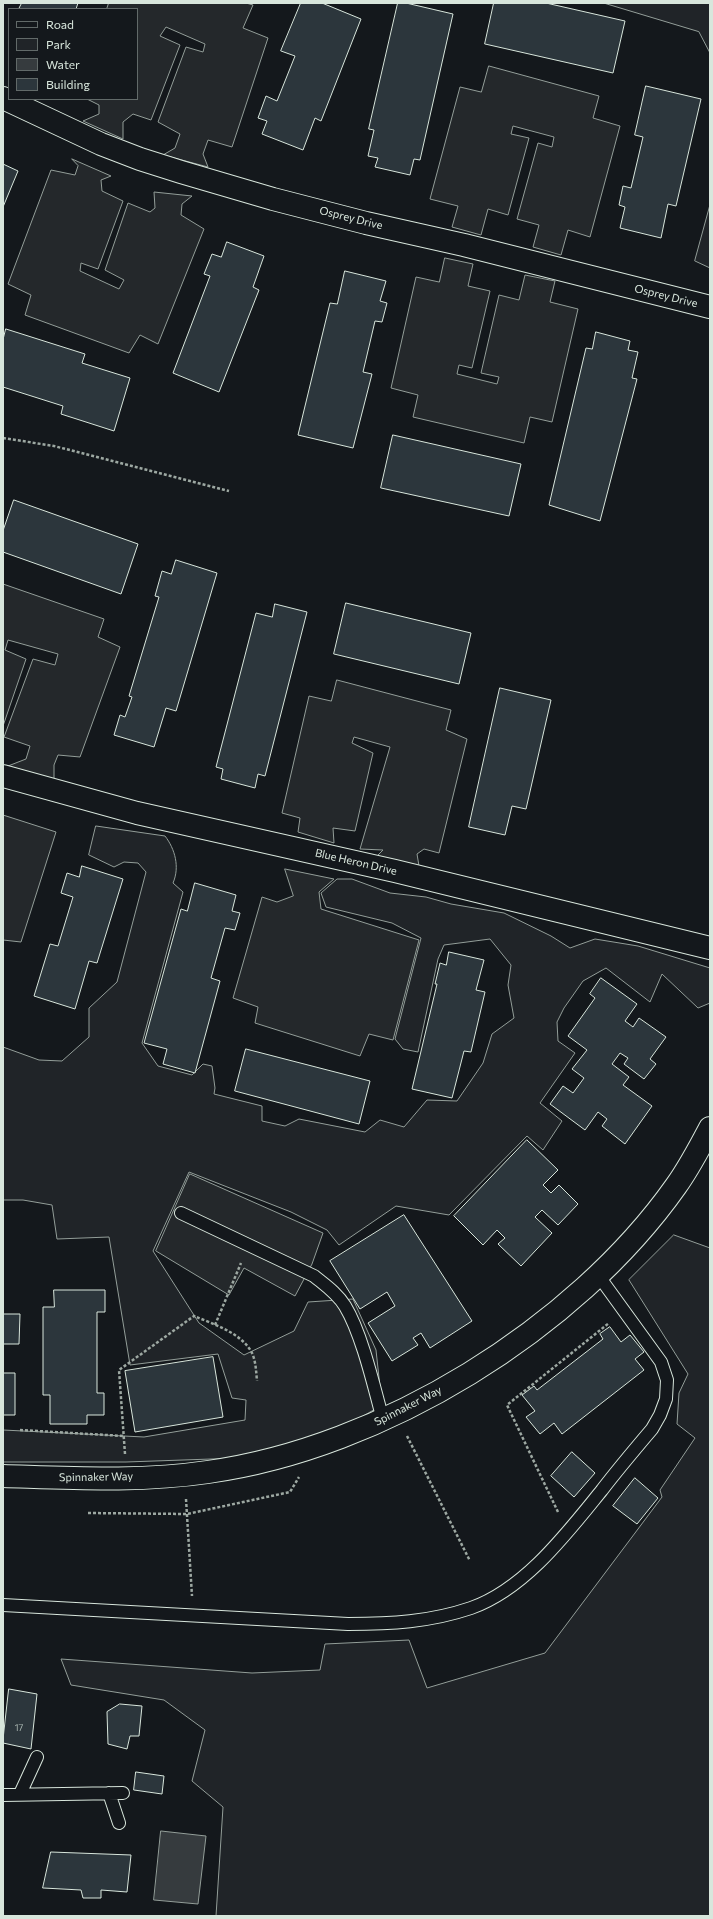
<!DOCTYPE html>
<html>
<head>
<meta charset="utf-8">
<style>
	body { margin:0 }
	#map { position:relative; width:713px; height:1919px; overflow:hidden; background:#14181c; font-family:Commissioner,sans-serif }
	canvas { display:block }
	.frame { position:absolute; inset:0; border:4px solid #d8e6dc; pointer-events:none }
	.legend { position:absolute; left:8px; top:8px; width:130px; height:92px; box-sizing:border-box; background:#14181c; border:1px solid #626a69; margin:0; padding:5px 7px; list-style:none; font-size:12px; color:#d8e6dc }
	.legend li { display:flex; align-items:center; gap:8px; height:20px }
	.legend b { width:20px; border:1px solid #626a69 }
</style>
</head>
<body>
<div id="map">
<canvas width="713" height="1919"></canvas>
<div class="frame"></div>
<ul class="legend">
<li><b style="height:5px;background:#14181c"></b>Road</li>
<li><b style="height:11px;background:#202428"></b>Park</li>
<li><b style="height:11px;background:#363b3e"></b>Water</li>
<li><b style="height:11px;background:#2c363c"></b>Building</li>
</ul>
</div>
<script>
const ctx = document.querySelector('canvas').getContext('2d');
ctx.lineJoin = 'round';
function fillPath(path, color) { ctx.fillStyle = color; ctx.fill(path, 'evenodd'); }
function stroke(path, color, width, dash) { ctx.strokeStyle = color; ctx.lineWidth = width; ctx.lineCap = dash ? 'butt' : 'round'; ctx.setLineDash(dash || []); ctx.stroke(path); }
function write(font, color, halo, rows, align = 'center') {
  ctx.font = font + ' Commissioner,sans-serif'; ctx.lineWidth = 3; ctx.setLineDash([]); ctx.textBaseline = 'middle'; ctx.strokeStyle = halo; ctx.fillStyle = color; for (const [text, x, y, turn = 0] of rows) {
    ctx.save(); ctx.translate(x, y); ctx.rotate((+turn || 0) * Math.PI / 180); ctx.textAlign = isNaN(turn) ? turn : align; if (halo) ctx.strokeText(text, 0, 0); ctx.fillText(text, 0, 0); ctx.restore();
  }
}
const green = new Path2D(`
	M 604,3 L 710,3 L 710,53 L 699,32 Z
	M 710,205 L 710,268 L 695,261 Z
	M 96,826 L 165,836 C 175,849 180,867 173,883 L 183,892 L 142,1043 L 158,1066 L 192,1075 L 203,1064 L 212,1066 L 215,1088 L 214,1094 L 262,1106 L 262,1121 L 285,1126 L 299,1119 L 365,1132 L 380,1120 L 404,1127 L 427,1100 L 457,1101 L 483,1063 L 492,1034 L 514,1018 L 508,985 L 511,965 L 490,939 L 444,945 L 438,959 L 418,1052 L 403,1049 L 395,1039 L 421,938 L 392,923 L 326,907 L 321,893 L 337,879 L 352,879 L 390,893 L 426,897 L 451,904 L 504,913 L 551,936 L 570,948 L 595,939 L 638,946 L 710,968 L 710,1003 L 698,1008 L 662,974 L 650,1002 L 606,968 L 583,981 L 564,1008 L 557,1022 L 558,1041 L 575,1053 L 540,1103 L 562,1121 L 543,1150 L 527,1136 L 449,1215 L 396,1206 L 339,1245 L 327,1230 L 291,1212 L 189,1172 L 153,1251 L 199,1323 L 244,1355 L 294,1331 L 308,1302 L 353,1299 L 376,1350 L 382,1405 L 353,1422 L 322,1435 L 240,1458 L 126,1462 L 3,1462 L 3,1430 L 144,1437 L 245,1420 L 246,1400 L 232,1398 L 218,1354 L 130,1365 L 109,1237 L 57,1239 L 52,1205 L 23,1200 L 3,1200 L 3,1047 L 39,1060 L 62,1061 L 89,1037 L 89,1008 L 117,982 L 146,872 L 138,863 L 124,862 L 114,867 L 89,855 Z
	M 674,1235 L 710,1248 L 710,1916 L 216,1916 L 223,1807 L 192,1781 L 205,1730 L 164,1700 L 71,1685 L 61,1659 L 252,1673 L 320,1670 L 325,1644 L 409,1640 L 427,1688 L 545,1653 L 662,1497 L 660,1490 L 695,1438 L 677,1424 L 679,1393 L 688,1374 L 629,1280 Z`);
const parking = new Path2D(`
	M 109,3 L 246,3 L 253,5 L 243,28 L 268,38 L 232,147 L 208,140 L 203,154 L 208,167 L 163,155 L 175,148 L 180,134 L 158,122 L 186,47 L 203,52 L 205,44 L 166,27 L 160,36 L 180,45 L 151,120 L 133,114 L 123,122 L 123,139 L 83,121 L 99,114 L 99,105 L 87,99 L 137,99 L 137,9 L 107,9 Z
	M 489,66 L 599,96 L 593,118 L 620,126 L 590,237 L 568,230 L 561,255 L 533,247 L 539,225 L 517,219 L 538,143 L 552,147 L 554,137 L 513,126 L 511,134 L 529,138 L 508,215 L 488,209 L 481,235 L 452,227 L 458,206 L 430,199 L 460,87 L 481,92 Z
	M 72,159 L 111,176 L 101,180 L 102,191 L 123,201 L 98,269 L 81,263 L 80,271 L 119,289 L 124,280 L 105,270 L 128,203 L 150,212 L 155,208 L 154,192 L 192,196 L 182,204 L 181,215 L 204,229 L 158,344 L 140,335 L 129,353 L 25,315 L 31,295 L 8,284 L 51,170 L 75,175 L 78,166 Z
	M 445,258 L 473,264 L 468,286 L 490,291 L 472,368 L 459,365 L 457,374 L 497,384 L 499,377 L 481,373 L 499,295 L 519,300 L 525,275 L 555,281 L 550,302 L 578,309 L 552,422 L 530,417 L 524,443 L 413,417 L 418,395 L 391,388 L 416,277 L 439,282 Z
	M 3,584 L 104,619 L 98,637 L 120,647 L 80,757 L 58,755 L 54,765 L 54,779 L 8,766 L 26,759 L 30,746 L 4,737 L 33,659 L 55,665 L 58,654 L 8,640 L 5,650 L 26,659 L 3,726 Z
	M 337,680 L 451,710 L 446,730 L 467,739 L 439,853 L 424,849 L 417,854 L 419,866 L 374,859 L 383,850 L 360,849 L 390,747 L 354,737 L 352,743 L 373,753 L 355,831 L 333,828 L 334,843 L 298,832 L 300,818 L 282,813 L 309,696 L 331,701 Z
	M 3,815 L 56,832 L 21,942 L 3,940 Z
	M 285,869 L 334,879 L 319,892 L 321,909 L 419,940 L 393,1040 L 369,1034 L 360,1056 L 255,1023 L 258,1007 L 233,998 L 262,897 L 277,902 L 293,896 Z
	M 190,1174 L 323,1233 L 312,1264 L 295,1296 L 244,1268 L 229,1295 L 156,1251 Z`);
const water = new Path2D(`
	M 161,1831 L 206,1836 L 198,1904 L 154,1900 Z`);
const building = new Path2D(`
	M 22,3 L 78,3 L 76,9 L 19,9 Z
	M 301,3 L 322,3 L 361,19 L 321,121 L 315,118 L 303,150 L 262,134 L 267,121 L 258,118 L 266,96 L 277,101 L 295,56 L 281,51 Z
	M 398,3 L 406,3 L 453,14 L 420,160 L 414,159 L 410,175 L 375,167 L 378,158 L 368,156 L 374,130 L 369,129 Z
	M 494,3 L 546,3 L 625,21 L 613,73 L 485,44 Z
	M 646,86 L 701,99 L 676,206 L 668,204 L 661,238 L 620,228 L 625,207 L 619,205 L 623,186 L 631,188 L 643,137 L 635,135 Z
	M 3,164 L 18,171 L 3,207 Z
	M 227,242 L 264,256 L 253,287 L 259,290 L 219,392 L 173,373 L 210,276 L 204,274 L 212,254 L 221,257 Z
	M 345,271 L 386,281 L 380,301 L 387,303 L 382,322 L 375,321 L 363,372 L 372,374 L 353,448 L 298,435 L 330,303 L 337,304 Z
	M 6,329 L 85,354 L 82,363 L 130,378 L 114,431 L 61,414 L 63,406 L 3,387 L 3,340 Z
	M 596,332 L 630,341 L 628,350 L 638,352 L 632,378 L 637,379 L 600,521 L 549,505 L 586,348 L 592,349 Z
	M 393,435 L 521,464 L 509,516 L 381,488 Z
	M 14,500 L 138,544 L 121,594 L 3,552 L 3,531 Z
	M 176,560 L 217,573 L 176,711 L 166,708 L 154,747 L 114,735 L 120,715 L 125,717 L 132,697 L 129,696 L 159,597 L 155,596 L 162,571 L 171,574 Z
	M 346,603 L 471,633 L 459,684 L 334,654 Z
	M 275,604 L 307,612 L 265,776 L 258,774 L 255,788 L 221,779 L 223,769 L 216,767 L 256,613 L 272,617 Z
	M 500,688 L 551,700 L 526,809 L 512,806 L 505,835 L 469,827 Z
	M 82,866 L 123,879 L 97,963 L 89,961 L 75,1009 L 34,996 L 50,944 L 58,946 L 73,897 L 61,893 L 67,873 L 79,877 Z
	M 195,883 L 236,895 L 232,911 L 240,913 L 235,930 L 225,928 L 211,978 L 220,981 L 195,1073 L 163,1064 L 167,1049 L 144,1043 L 181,909 L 187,911 Z
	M 449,952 L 484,960 L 476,990 L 485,992 L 471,1052 L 464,1051 L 452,1098 L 412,1089 L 437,984 L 435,984 L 440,963 L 446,965 Z
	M 601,978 L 637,1004 L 625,1021 L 633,1027 L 639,1018 L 666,1037 L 650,1059 L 656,1064 L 644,1079 L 624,1064 L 628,1058 L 620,1053 L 612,1064 L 629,1077 L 623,1085 L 652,1106 L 625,1144 L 602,1126 L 607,1119 L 598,1112 L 585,1130 L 550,1104 L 563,1086 L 573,1093 L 584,1078 L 572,1069 L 587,1050 L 568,1036 L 595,998 L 590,994 Z
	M 246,1049 L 370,1081 L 359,1124 L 235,1091 Z
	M 527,1140 L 558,1170 L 543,1185 L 551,1193 L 559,1185 L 578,1204 L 558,1225 L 542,1210 L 535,1217 L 552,1233 L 521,1266 L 498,1244 L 505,1238 L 497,1230 L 483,1245 L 454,1216 Z
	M 404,1215 L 472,1321 L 430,1348 L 421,1333 L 413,1338 L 418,1345 L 392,1361 L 368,1323 L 395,1306 L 387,1292 L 360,1309 L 330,1261 Z
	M 54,1290 L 105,1290 L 105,1312 L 97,1312 L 97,1393 L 104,1393 L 104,1415 L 87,1415 L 87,1424 L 50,1424 L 50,1395 L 43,1395 L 43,1307 L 54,1307 Z
	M 3,1314 L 20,1314 L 19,1344 L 3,1344 Z
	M 610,1327 L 621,1342 L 630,1335 L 644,1352 L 635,1359 L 644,1370 L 562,1434 L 554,1423 L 540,1434 L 526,1417 L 535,1411 L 522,1395 L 534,1386 L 537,1390 L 603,1339 L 600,1334 Z
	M 213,1357 L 223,1417 L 135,1432 L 125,1371 Z
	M 3,1373 L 15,1373 L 15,1415 L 3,1415 Z
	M 572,1452 L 595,1473 L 574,1497 L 551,1476 Z
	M 635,1478 L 658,1498 L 637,1524 L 613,1506 Z
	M 9,1689 L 37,1694 L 31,1749 L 3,1743 Z
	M 120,1704 L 142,1706 L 139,1736 L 130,1736 L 127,1749 L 108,1744 L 107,1712 Z
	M 136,1772 L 164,1776 L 162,1794 L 134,1790 Z
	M 51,1852 L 131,1855 L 127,1892 L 101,1890 L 101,1898 L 83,1898 L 81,1890 L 43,1888 Z`);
const path = new Path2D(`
	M 3,438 L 54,446 L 229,491
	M 215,1325 L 241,1263
	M 20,1430 L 124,1436
	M 407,1436 L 470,1561
	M 125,1454 L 119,1370 L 194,1316 C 213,1324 242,1333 252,1353 C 256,1362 256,1371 257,1381
	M 186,1499 L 192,1596
	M 558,1512 L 507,1405 L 609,1323
	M 88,1513 L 187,1514 L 290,1492 L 299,1477`);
const lane = new Path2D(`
	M 181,1213 L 314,1276 C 325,1285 337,1293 345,1306 C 362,1334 374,1387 383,1420
	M 3,1605 L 348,1624 C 390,1624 430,1622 471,1608 C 525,1589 567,1533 602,1490 C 618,1469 635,1449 652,1429 L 660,1415 L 666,1399 L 667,1380 L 661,1362 L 598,1275
	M 109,1793 L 119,1823
	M 20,1794 L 37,1757
	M 3,1795 L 123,1793`);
const street = new Path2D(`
	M 3,98 L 101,144 L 140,159 L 181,172 L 273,199 L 366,223 L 464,245 L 710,307
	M 3,776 L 137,813 L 395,871 L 710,948
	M 3,1476 C 71,1478 141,1482 208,1472 C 382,1448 575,1329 676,1186 C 689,1168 700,1147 710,1128`);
const numberNames = [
	["17",19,1728]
];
const streetNames = [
	["Osprey Drive",351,218,14],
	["Osprey Drive",666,296,14],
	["Blue Heron Drive",356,862,13],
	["Spinnaker Way",408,1406,-27],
	["Spinnaker Way",96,1477,-1]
];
fillPath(green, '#202428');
stroke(green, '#939e99', 1);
fillPath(parking, '#24282b');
stroke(parking, '#939e99', 1);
fillPath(water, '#363b3e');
stroke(water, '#939e99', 1);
fillPath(building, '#2c363c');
stroke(building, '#d8e6dc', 1);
stroke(lane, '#d8e6dc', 14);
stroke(street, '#d8e6dc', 24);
stroke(path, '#9da8a2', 2.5, [3, 2]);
stroke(lane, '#14181c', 12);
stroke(street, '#14181c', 22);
write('9px', '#adbab4', null, numberNames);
write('11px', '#d8e6dc', '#14181c', streetNames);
</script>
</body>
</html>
